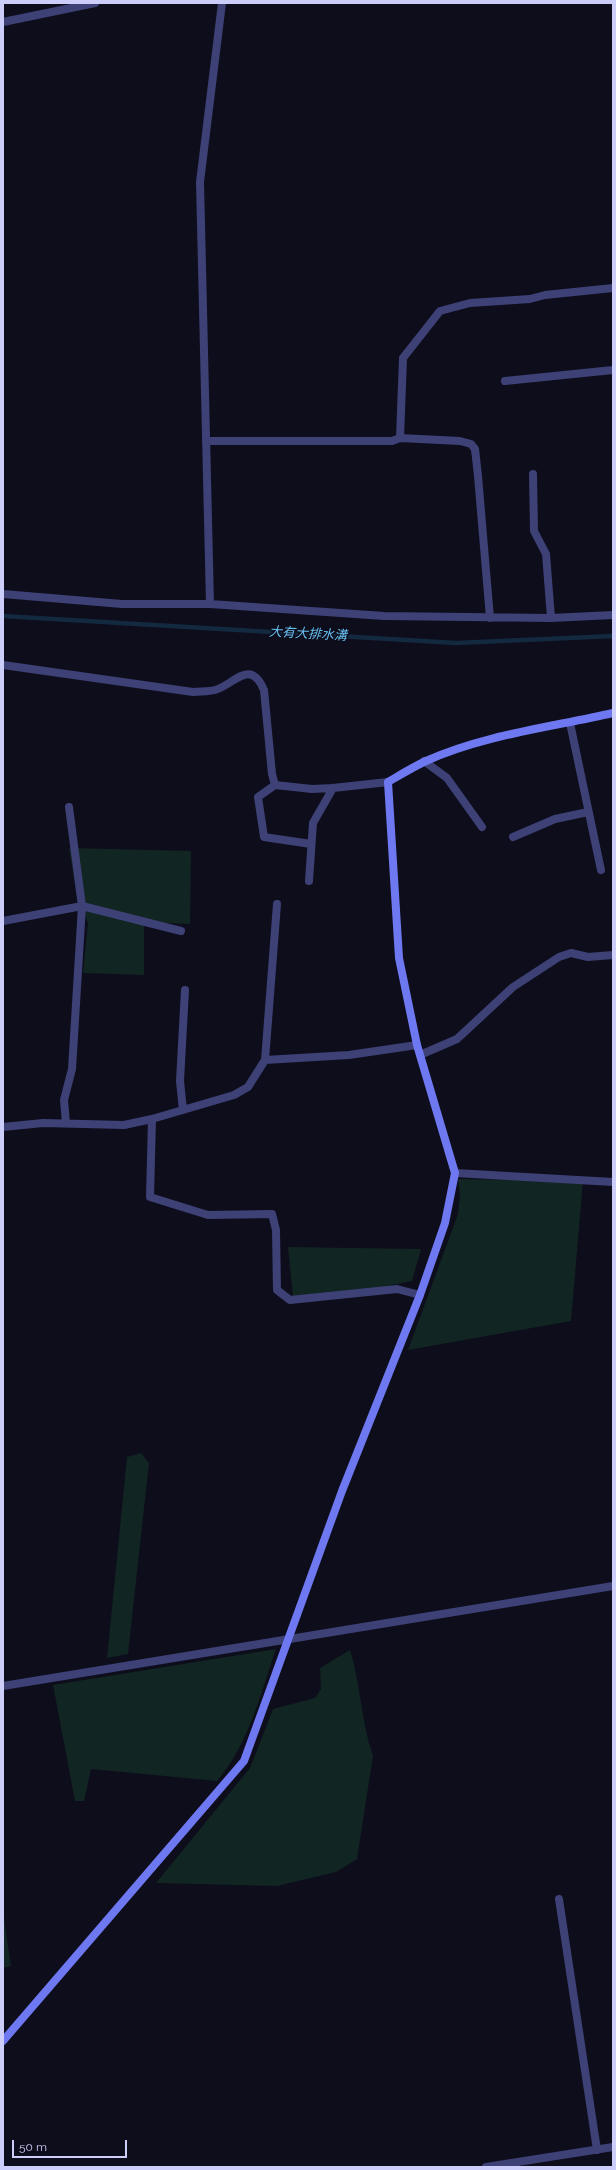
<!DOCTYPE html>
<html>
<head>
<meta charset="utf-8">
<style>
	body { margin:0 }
	#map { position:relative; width:616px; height:2170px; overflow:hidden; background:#0e0d1c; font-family:Raleway,sans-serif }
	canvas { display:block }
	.frame { position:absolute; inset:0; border:4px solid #cdcdfa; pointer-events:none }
	.scale { position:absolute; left:12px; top:2140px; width:115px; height:18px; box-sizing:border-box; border:2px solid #cdcdfa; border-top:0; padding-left:5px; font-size:12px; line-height:14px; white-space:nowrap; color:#cdcdfa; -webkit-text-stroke:3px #0e0d1c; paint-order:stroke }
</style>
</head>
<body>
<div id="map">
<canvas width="616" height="2170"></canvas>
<div class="frame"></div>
<div class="scale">50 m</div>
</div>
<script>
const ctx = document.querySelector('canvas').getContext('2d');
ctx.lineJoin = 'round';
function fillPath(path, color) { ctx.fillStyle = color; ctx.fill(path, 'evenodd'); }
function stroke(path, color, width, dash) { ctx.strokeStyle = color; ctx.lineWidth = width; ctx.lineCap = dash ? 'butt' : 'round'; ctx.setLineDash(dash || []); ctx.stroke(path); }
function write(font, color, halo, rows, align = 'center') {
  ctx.font = font + ' Raleway,"Noto Sans TC",sans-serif'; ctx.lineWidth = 3.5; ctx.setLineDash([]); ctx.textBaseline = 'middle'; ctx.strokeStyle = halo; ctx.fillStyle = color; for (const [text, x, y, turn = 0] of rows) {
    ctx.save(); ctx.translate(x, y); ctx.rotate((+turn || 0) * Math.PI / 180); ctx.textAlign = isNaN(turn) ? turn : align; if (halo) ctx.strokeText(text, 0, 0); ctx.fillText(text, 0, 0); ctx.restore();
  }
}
const green = new Path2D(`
	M 69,848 L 191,851 L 190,924 L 144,922 L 144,975 L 83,973 L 88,923 L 77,898 Z
	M 458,1179 L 583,1181 L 571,1321 L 408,1350 L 458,1214 L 460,1194 Z
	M 288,1247 L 421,1249 L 412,1281 L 316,1300 L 293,1296 Z
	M 141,1453 L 149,1463 L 128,1654 L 107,1658 L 127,1457 Z
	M 276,1649 C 260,1695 249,1744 217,1781 L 91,1769 L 84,1801 L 75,1801 L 53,1685 Z
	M 350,1650 C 361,1685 361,1722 373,1756 L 357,1859 L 336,1872 L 277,1886 L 156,1883 L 250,1768 L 273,1709 L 315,1698 L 321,1689 L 320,1668 Z
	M 3,1912 L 11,1966 L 3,1968 Z`);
const stream = new Path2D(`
	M 3,616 L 456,643 L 613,636`);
const lane = new Path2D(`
	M 3,22 L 95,3
	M 400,438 L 403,358 L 440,311 L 470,303 L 530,299 L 545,295 L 613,288
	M 206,441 L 392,441 L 400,438 L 460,441 L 471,444 L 475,449 L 478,476 L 490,618
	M 533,474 L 534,531 L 546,554 L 551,618
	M 3,594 L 122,604 L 210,604 L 384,616 L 551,618 L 613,615
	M 210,604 L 200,182 L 222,3
	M 3,665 L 193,692 C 200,691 208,692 215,690 C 234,685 250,657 264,690 L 272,774 L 275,785 L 312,789 L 333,788 L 388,782
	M 570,723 L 601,870
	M 424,761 L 447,778 L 482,827
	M 275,785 L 258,797 L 264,837 L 311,844
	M 513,837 L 555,819 L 588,812
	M 309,881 L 313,823 L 333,788
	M 3,921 L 82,906 L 181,931
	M 420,1055 L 457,1039 L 513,987 L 559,957 L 571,953 L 588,957 L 613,955
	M 265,1060 L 277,904
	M 183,1110 L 180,1081 L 185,990
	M 152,1119 L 150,1197 L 208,1215 L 272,1214 L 276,1230 L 277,1290 L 290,1300 L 397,1289 L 420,1295
	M 66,1123 L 64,1100 L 72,1069 L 82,906 L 69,807
	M 3,1127 L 43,1123 L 124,1125 L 152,1119 L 234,1095 L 248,1087 L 265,1060 L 349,1055 L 417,1045
	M 455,1173 L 613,1182
	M 3,1686 L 613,1586
	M 559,1899 L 597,2150
	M 486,2167 L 613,2147`);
const street = new Path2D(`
	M 505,381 L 613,370`);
const secondary = new Path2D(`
	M 3,2041 L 244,1761 L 342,1491 L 420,1295 L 445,1223 L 455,1173 L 417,1045 L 399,958 L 388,782 C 400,775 413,767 426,761 C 483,735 552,727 613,713`);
const waterNames = [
	["大有大排水溝",308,634,3]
];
fillPath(green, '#112522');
stroke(stream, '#122940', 4.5);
stroke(lane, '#3d4176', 8);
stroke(street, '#3d4176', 8);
stroke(secondary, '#6e78f0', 8);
write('italic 13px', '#66beef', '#0e0d1c', waterNames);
</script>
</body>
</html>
